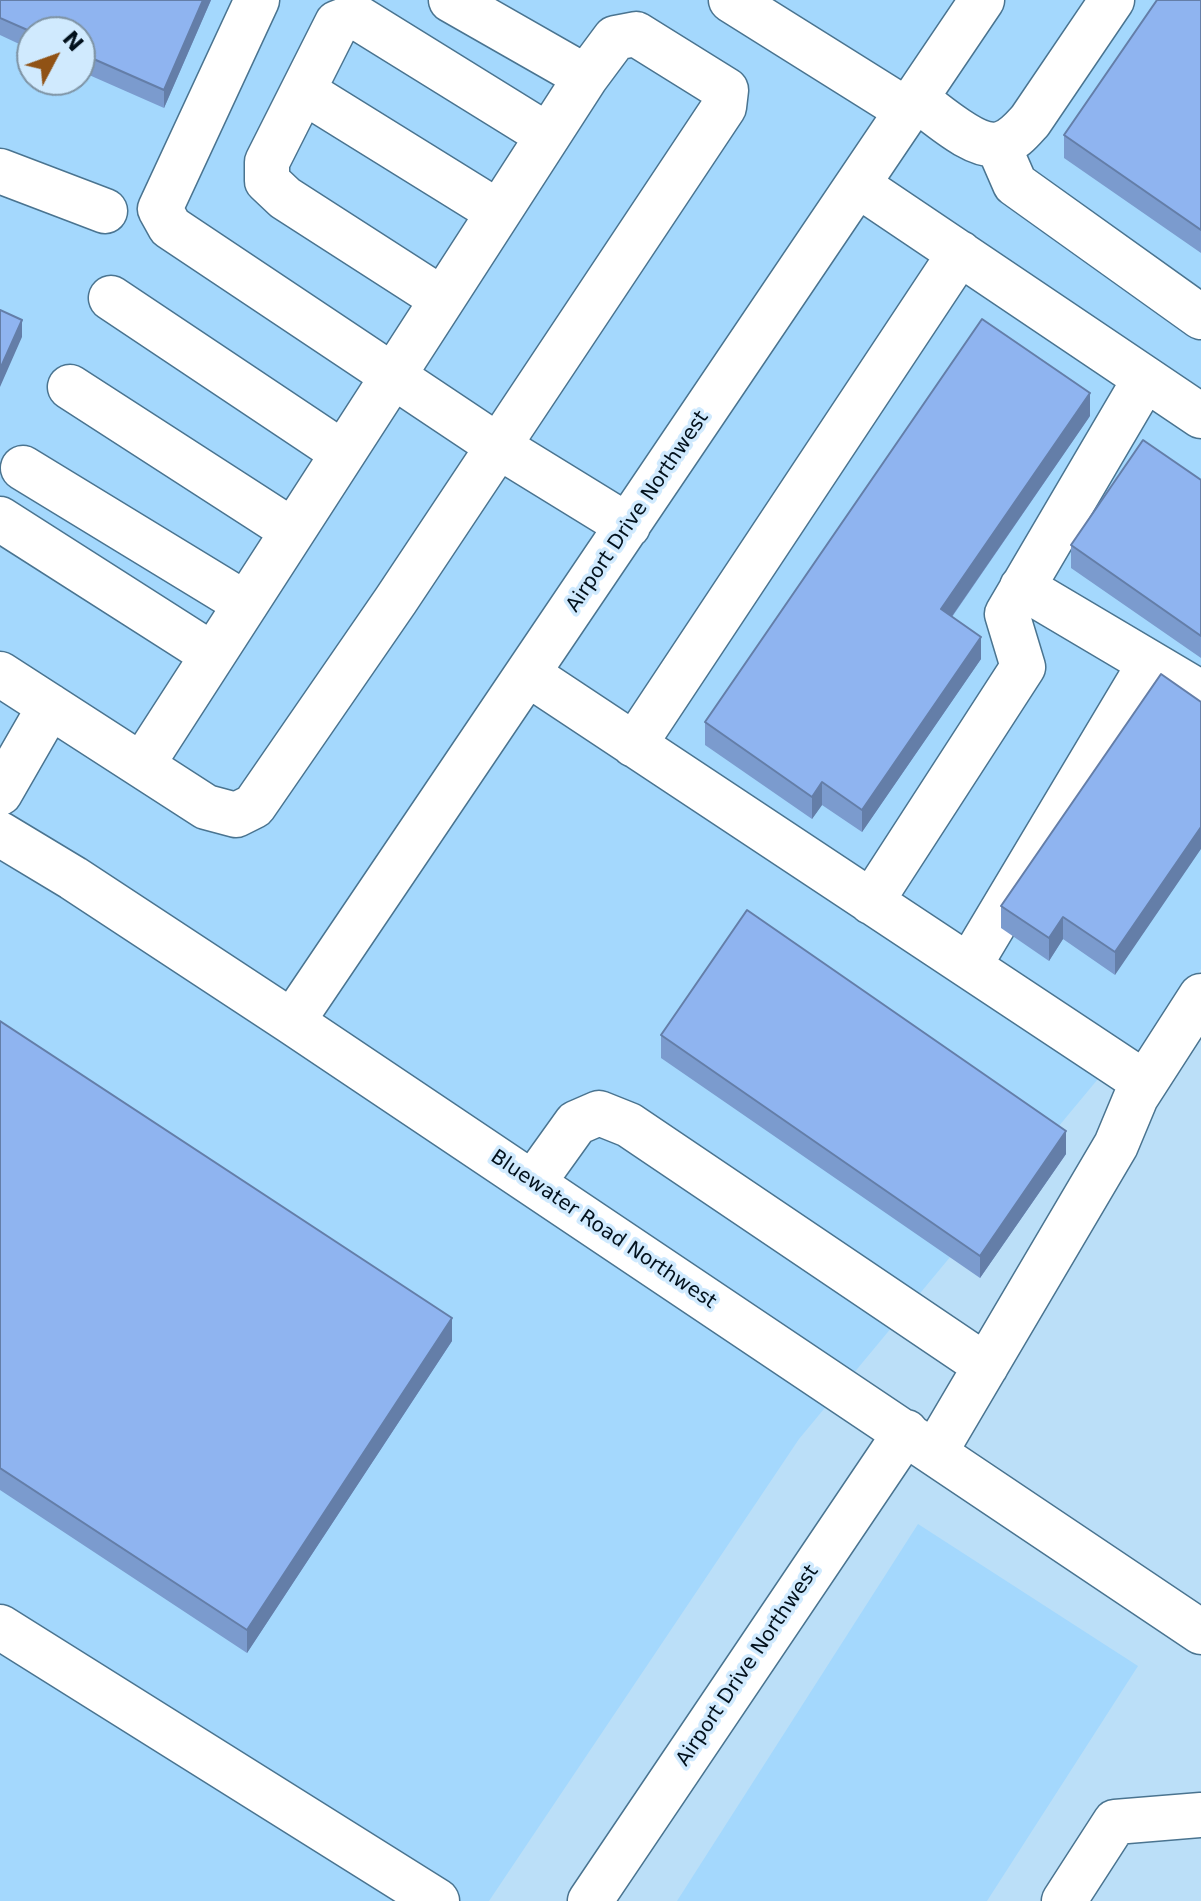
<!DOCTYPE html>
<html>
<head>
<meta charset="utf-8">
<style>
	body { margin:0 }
	#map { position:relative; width:1201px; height:1901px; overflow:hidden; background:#bbdff8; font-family:"DejaVu Sans",sans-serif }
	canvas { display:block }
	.north { position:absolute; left:16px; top:16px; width:80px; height:80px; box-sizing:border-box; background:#d0eafe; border:2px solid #7e93a4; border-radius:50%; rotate:49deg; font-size:22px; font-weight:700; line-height:32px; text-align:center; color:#02111c }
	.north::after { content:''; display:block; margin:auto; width:28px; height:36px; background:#905215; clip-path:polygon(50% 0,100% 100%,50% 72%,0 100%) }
</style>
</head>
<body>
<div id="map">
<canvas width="1201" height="1901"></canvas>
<div class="north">N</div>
</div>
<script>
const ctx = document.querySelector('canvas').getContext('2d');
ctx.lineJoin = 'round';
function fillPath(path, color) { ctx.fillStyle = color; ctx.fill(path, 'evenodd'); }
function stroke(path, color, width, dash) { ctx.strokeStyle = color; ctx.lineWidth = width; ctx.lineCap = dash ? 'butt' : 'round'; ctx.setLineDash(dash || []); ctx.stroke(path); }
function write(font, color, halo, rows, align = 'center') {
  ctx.font = font + ' "DejaVu Sans",sans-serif'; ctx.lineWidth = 7; ctx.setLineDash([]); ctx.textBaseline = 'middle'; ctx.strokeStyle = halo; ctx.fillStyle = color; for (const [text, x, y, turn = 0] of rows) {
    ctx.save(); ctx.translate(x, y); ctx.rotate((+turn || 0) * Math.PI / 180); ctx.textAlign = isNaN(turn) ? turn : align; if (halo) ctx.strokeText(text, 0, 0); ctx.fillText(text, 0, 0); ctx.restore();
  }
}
const built = new Path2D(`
	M 0,0 L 1201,0 L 1201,969 L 1145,1055 L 1127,1044 L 799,1439 L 489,1901 L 0,1901 ZM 32,32 L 80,32 L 80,80 L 32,80 Z
	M 918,1524 L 1138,1666 L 987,1901 L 677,1901 Z`);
const minor = new Path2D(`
	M 257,0 L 160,209 L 170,227 L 498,446 L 628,526
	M 731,0 L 908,111
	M 303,91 L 498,212
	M 916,99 C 936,113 975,150 1000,144 C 1013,141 1021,131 1030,121 L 1112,0
	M 998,145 L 1015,184 L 1201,317
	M 0,171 L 105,211
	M 858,185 L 1201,416
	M 111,298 L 343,453
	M 442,299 L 285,198 L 267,181 L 267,162 L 337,23 L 355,16 L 547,135
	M 70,387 L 293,531
	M 23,468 L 246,604
	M 0,519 L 213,655
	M 1022,587 L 1201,693
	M 0,674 L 206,807 L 236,815 L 254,806 L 396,600 L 724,107 L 726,90 L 636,34 L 615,38 L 586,77 L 451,0
	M 528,674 L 1145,1083
	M 634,745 L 960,253
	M 142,765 L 586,77
	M 0,793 L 50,706
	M 0,834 L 73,878 L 292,1022 L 1201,1632
	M 871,902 L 1023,667 L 1007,614 L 1145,379
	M 969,966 L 1150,663
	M 292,1022 L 982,0
	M 533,1183 L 576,1123 L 599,1113 L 629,1125 L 986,1366
	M 935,1452 L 1116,1145 L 1136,1097 L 1201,996
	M 0,1627 L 437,1901
	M 590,1901 L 906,1432
	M 1064,1901 L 1115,1822 L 1201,1815`);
const wall = new Path2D(`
	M 0,0 L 211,0 L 164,108 L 80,71 L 80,32 L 32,32 L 32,50 L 0,35 Z
	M 1201,0 L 1201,253 L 1064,158 L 1064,135 Z
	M 1090,416 L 952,617 L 981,659 L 862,832 L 822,805 L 812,819 L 705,745 L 705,722 Z
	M 1201,480 L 1201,658 L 1071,568 L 1071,545 Z
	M 1161,674 L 1115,975 L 1063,939 L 1049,961 L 1001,928 L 1001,906 Z
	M 0,1021 L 452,1341 L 247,1653 L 0,1490 Z
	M 661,1035 L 1066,1154 L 980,1278 L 661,1058 Z`);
const shadedWall = new Path2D(`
	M 203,0 L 211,0 L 164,108 L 164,90 Z
	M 22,320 L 22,337 L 0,387 L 0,369 Z
	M 1090,393 L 1090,416 L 941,632 L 941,609 Z
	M 981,637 L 981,659 L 862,832 L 862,810 Z
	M 822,782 L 822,805 L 812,819 L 812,797 Z
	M 1201,827 L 1201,849 L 1115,975 L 1115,952 Z
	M 1063,917 L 1063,939 L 1049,961 L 1049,938 Z
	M 1066,1131 L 1066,1154 L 980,1278 L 980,1256 Z
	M 452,1318 L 452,1341 L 247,1653 L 247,1630 Z`);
const building = new Path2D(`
	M 0,0 L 203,0 L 164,90 L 80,53 L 80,32 L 32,32 L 0,18 Z
	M 1157,0 L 1201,0 L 1201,230 L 1064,135 Z
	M 0,310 L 22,320 L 0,369 Z
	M 982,319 L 1090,393 L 941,609 L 981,637 L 862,810 L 822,782 L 812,797 L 705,722 Z
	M 1143,440 L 1201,480 L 1201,636 L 1071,545 Z
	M 1161,674 L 1201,702 L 1201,827 L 1115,952 L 1063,917 L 1049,938 L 1001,906 Z
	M 747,910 L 1066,1131 L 980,1256 L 661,1035 Z
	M 0,1021 L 452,1318 L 247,1630 L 0,1468 Z`);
const streetNames = [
	["Airport Drive Northwest",638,512,-56],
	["Bluewater Road Northwest",603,1230,34],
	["Airport Drive Northwest",748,1666,-56]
];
fillPath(built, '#a4d8fd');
stroke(minor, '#4a7490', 47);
stroke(minor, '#fff', 44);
fillPath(wall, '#7b9bce');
fillPath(shadedWall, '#647ea8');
fillPath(building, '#8fb4f0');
stroke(building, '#647ea8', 2);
write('20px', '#02111c', '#d0eafe', streetNames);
</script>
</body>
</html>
